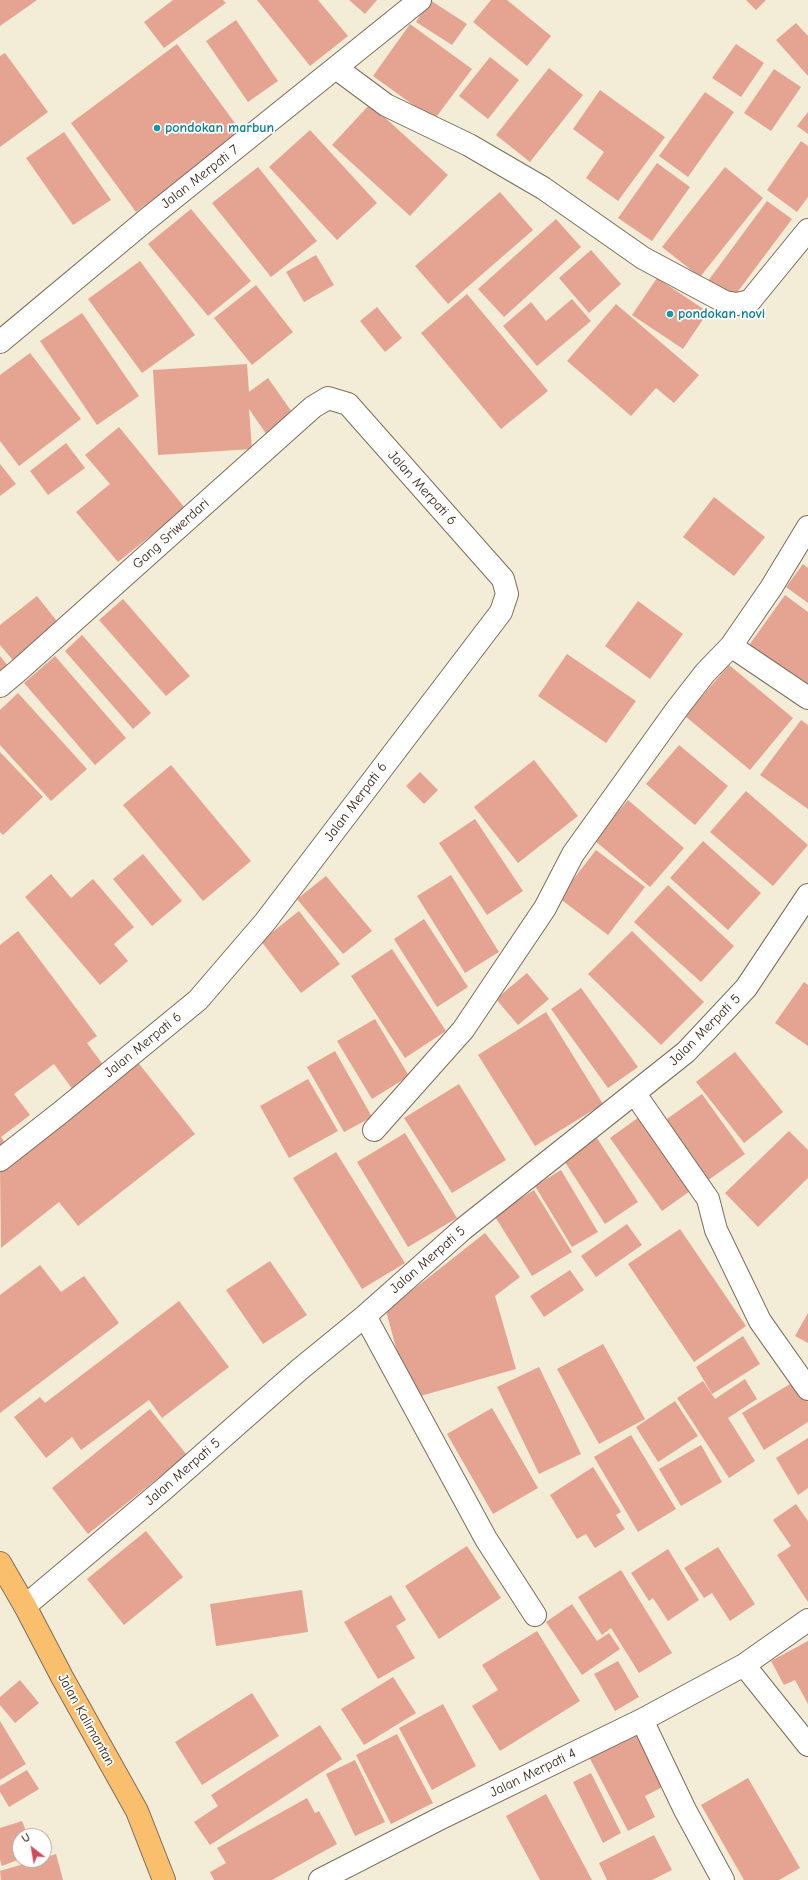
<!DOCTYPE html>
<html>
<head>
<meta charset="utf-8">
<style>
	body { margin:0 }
	#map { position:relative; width:808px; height:1880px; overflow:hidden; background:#f3ecd6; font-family:"Comic Neue",sans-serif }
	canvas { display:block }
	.north { position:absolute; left:12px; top:1828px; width:40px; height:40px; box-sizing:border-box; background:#fff; border:1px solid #b1aaa5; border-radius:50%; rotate:329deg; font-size:11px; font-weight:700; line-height:16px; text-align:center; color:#3b2a1e }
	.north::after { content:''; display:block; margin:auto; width:14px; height:18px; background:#d1495b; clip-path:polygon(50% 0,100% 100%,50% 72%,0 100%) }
</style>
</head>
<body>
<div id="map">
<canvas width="808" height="1880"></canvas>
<div class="north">U</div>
</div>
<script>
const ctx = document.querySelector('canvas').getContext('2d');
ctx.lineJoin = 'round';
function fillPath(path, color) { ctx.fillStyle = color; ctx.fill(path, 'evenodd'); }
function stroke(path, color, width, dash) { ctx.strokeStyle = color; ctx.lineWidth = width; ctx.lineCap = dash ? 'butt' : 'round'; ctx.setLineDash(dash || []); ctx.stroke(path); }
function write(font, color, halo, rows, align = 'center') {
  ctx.font = font + ' "Comic Neue",sans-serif'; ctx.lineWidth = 3.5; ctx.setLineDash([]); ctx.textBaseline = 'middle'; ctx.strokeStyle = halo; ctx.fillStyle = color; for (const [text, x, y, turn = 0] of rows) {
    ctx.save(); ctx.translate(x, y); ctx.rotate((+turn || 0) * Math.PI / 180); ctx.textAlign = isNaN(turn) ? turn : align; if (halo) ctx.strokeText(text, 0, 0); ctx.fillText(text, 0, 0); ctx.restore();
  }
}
const building = new Path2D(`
	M 0,0 L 37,0 L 0,26 Z
	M 173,0 L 223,0 L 226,3 L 164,48 L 144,22 Z
	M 257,0 L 318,0 L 348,36 L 310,66 Z
	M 349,0 L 377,0 L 365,14 Z
	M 430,0 L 467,24 L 452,45 L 416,22 Z
	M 491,0 L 507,0 L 551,36 L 527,66 L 473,22 Z
	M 746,0 L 766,0 L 756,10 Z
	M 236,20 L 278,81 L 248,102 L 206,41 Z
	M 796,23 L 808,36 L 808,76 L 776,40 Z
	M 410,24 L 472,69 L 434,120 L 373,76 Z
	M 177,44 L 243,134 L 136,212 L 71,123 Z
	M 736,44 L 764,63 L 741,97 L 712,78 Z
	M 5,53 L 48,112 L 0,147 L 0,56 Z
	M 490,57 L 519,80 L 488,119 L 459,96 Z
	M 549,68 L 583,95 L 530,162 L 496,135 Z
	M 774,69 L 801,87 L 771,131 L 744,113 Z
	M 600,90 L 665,137 L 618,201 L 586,178 L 604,152 L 573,129 Z
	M 705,92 L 734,112 L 688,177 L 659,156 Z
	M 370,104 L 448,175 L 410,216 L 332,145 Z
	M 808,112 L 808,134 L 797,126 Z
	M 310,130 L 377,203 L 337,240 L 269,167 Z
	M 64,132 L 111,200 L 73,225 L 26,158 Z
	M 801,141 L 808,146 L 808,197 L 797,212 L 767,190 Z
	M 657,163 L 690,187 L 652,241 L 618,218 Z
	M 258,167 L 317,241 L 271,277 L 212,203 Z
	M 725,167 L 763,198 L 700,277 L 662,247 Z
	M 500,192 L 533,230 L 448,304 L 415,266 Z
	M 767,201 L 792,219 L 733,298 L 708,281 Z
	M 191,209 L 251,281 L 208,316 L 148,244 Z
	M 556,219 L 581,247 L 504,317 L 478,289 Z
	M 591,250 L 621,284 L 589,313 L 559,278 Z
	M 316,255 L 334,285 L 304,302 L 286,272 Z
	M 140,261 L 195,335 L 142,373 L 88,299 Z
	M 657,278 L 708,312 L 683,349 L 632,315 Z
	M 256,285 L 293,332 L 252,365 L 214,318 Z
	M 467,294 L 548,391 L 501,429 L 421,333 Z
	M 572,299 L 591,321 L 537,366 L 503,326 L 531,302 L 546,321 Z
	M 616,304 L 699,375 L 674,403 L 656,388 L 631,416 L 567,361 Z
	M 377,307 L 402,338 L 385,352 L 360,321 Z
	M 82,313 L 139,396 L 97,425 L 40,341 Z
	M 30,353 L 81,419 L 19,466 L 0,441 L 0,375 Z
	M 247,364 L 249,392 L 268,378 L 294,415 L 267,435 L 249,409 L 252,449 L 158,455 L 153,370 Z
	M 119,427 L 185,508 L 118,562 L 76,512 L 110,484 L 85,455 Z
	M 66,443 L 85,468 L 48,495 L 30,471 Z
	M 0,464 L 16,484 L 0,496 Z
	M 714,497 L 765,537 L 734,576 L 683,537 Z
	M 803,564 L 808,568 L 808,603 L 786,587 Z
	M 785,595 L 808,612 L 808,684 L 805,689 L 747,648 Z
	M 37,596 L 63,629 L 17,665 L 0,645 L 0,625 Z
	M 123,599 L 190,676 L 166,696 L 99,620 Z
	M 638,601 L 683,634 L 650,679 L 605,646 Z
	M 82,635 L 151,713 L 133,729 L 65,651 Z
	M 567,654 L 636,701 L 606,743 L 538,696 Z
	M 0,656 L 9,667 L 0,675 Z
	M 55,656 L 126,738 L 95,765 L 24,683 Z
	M 729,665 L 793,718 L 750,770 L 685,716 Z
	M 18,693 L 87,769 L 51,801 L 0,745 L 0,710 Z
	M 801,720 L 808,725 L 808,809 L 760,775 Z
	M 679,745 L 728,786 L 695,825 L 646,784 Z
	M 0,752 L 43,797 L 3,835 L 0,832 Z
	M 534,760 L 578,816 L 518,863 L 474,807 Z
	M 171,765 L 251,861 L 203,901 L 123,805 Z
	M 420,772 L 438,790 L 424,804 L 406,786 Z
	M 746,791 L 808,845 L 773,886 L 710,832 Z
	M 628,800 L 684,848 L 650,887 L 594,840 Z
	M 475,819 L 523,891 L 487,915 L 439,843 Z
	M 703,841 L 761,893 L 728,930 L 670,878 Z
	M 596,850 L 645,887 L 608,935 L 559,898 Z
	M 143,854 L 182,901 L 152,926 L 113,879 Z
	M 51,874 L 71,898 L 93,879 L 134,927 L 114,944 L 128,961 L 100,985 L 25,897 Z
	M 451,875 L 499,952 L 465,973 L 417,896 Z
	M 326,876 L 372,931 L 343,954 L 297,899 Z
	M 668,885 L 734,946 L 701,982 L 634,922 Z
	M 299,911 L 340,964 L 301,993 L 261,941 Z
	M 424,919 L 468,987 L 437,1007 L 394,939 Z
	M 18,931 L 97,1036 L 87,1043 L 104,1066 L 73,1090 L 54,1064 L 14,1094 L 30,1115 L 1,1137 L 6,1144 L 0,1148 L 0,945 Z
	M 632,931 L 704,1002 L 661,1045 L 588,974 Z
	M 392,949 L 446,1031 L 405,1058 L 351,976 Z
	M 527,973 L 549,999 L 518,1025 L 496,999 Z
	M 804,982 L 808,985 L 808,1046 L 775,1023 Z
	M 581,988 L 638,1067 L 608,1088 L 551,1009 Z
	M 546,1012 L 603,1104 L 535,1146 L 478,1055 Z
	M 375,1019 L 409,1076 L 372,1099 L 337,1041 Z
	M 335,1051 L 372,1117 L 344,1132 L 307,1067 Z
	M 735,1052 L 783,1112 L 744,1143 L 696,1082 Z
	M 136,1060 L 195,1134 L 78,1226 L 59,1202 L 1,1248 L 0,1168 Z
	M 308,1079 L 338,1131 L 289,1158 L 260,1106 Z
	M 459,1084 L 506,1160 L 452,1193 L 404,1118 Z
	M 702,1094 L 745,1154 L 707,1181 L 664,1121 Z
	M 639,1117 L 690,1191 L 662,1211 L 610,1138 Z
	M 789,1131 L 808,1150 L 808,1178 L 758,1227 L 725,1193 Z
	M 405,1133 L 457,1218 L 408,1247 L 357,1162 Z
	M 597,1138 L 638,1202 L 605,1224 L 563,1159 Z
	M 336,1152 L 405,1263 L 362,1289 L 293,1178 Z
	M 561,1170 L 598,1232 L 572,1247 L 535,1186 Z
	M 534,1190 L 572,1252 L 532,1276 L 494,1215 Z
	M 627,1224 L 642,1245 L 596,1277 L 581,1256 Z
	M 680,1229 L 746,1326 L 694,1362 L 628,1264 Z
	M 485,1233 L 520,1277 L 495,1296 L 516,1369 L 410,1399 L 386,1311 Z
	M 270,1261 L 307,1315 L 263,1344 L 226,1290 Z
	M 40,1265 L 61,1292 L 84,1276 L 119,1323 L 0,1413 L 0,1295 Z
	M 570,1270 L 584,1290 L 544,1317 L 530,1296 Z
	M 179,1301 L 229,1367 L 162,1418 L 149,1400 L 81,1450 L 72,1437 L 46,1458 L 14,1417 L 40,1397 L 45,1403 Z
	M 808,1313 L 808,1343 L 795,1336 Z
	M 743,1336 L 760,1364 L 712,1394 L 696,1367 Z
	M 603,1344 L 645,1419 L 599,1444 L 557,1369 Z
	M 539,1367 L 581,1454 L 539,1474 L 497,1387 Z
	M 745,1379 L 757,1399 L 728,1418 L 755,1461 L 729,1478 L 677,1398 L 703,1381 L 715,1399 Z
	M 795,1381 L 808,1402 L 808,1422 L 764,1450 L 742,1413 Z
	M 675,1401 L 698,1436 L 658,1462 L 636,1427 Z
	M 492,1408 L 538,1488 L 493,1514 L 447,1434 Z
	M 150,1409 L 187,1455 L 88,1534 L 52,1488 Z
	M 631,1435 L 676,1509 L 638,1532 L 594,1457 Z
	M 808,1438 L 808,1488 L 798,1495 L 776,1458 Z
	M 701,1445 L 722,1482 L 681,1506 L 659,1469 Z
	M 593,1467 L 621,1512 L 616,1515 L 625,1529 L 595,1548 L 586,1534 L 577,1539 L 550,1495 Z
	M 796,1504 L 808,1521 L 808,1602 L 777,1555 L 791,1546 L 773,1520 Z
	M 146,1531 L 183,1577 L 124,1625 L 87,1579 Z
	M 467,1546 L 501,1598 L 439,1639 L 405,1586 Z
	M 718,1547 L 755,1604 L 730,1621 L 712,1593 L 704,1598 L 684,1568 Z
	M 668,1549 L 699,1600 L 668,1621 L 653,1598 L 649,1601 L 631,1573 Z
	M 621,1570 L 672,1653 L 639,1673 L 611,1628 L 602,1635 L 578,1597 Z
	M 302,1590 L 308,1632 L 216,1646 L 210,1604 Z
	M 391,1595 L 406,1620 L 396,1626 L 415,1658 L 378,1679 L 344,1622 Z
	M 572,1604 L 597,1641 L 609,1633 L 620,1649 L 582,1675 L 546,1622 Z
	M 537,1631 L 580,1701 L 500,1751 L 472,1706 L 498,1690 L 482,1665 Z
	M 808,1641 L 808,1704 L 795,1680 L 784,1685 L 771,1661 Z
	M 618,1661 L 639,1697 L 615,1711 L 594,1674 Z
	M 393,1677 L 416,1713 L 364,1745 L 341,1709 Z
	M 20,1680 L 39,1703 L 15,1723 L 0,1705 L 0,1697 Z
	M 252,1693 L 279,1736 L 202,1785 L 175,1742 Z
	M 443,1704 L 476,1766 L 432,1790 L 399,1728 Z
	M 0,1721 L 26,1764 L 0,1780 Z
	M 320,1725 L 342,1759 L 210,1845 L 194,1822 L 218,1806 L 211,1795 Z
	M 637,1726 L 668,1784 L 645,1796 L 655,1817 L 628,1831 L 587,1753 Z
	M 397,1734 L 433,1803 L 391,1824 L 356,1755 Z
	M 355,1760 L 385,1822 L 355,1836 L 326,1774 Z
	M 27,1770 L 39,1789 L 9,1807 L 0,1792 L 0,1786 Z
	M 591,1773 L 621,1833 L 603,1843 L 573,1782 Z
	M 748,1778 L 800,1868 L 779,1880 L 744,1880 L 701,1805 Z
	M 546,1794 L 592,1880 L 540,1880 L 506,1816 Z
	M 307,1798 L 315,1813 L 319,1811 L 337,1844 L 272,1880 L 214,1880 L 210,1872 L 226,1863 L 217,1848 Z
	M 22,1821 L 28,1836 L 20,1836 L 20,1859 L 2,1866 L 0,1860 L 0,1828 Z
	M 654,1835 L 672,1870 L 652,1880 L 607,1880 L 599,1863 Z
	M 56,1854 L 63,1880 L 1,1880 L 0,1871 L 37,1860 L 44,1860 L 44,1858 Z`);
const minor = new Path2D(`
	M 336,68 L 386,105 L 469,145 L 543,188 L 643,258 L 725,302 L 737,304 L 750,301 L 808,230
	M 0,342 L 145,221 L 420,0
	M 731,646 L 808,698
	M 0,686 L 19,670 L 313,407 L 328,398 L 348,404 L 503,579 L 507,594 L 501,612 L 265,922 L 198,1000 L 60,1113 L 0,1160
	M 635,1094 L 708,1199 L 716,1230 L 760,1321 L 808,1389
	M 374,1130 L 463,1030 L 545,908 L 573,854 L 677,709 L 705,673 L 731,646 L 771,588 L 808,527
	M 365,1316 L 486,1539 L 535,1615
	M 25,1606 L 164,1489 L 299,1370 L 365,1316 L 463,1229 L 686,1052 L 746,988 L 808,895
	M 744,1665 L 808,1745
	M 642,1720 L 685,1810 L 723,1880
	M 320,1880 L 441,1818 L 642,1720 L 744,1665 L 808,1620`);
const major = new Path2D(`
	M 0,1563 L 25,1606 L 62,1677 L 137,1811 L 164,1880`);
const markers = [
	[157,128,4,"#0f9aa8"],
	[670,314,4,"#0f9aa8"]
];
const cultureNames = [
	["pondokan marbun",165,128],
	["pondokan novi",678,314]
];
const streetNames = [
	["Jalan Merpati 7",200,177,-38],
	["Jalan Merpati 6",422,488,48],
	["Gang Sriwerdari",171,534,-42],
	["Jalan Merpati 6",356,802,-53],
	["Jalan Merpati 5",705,1030,-45],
	["Jalan Merpati 6",143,1045,-39],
	["Jalan Merpati 5",428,1260,-41],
	["Jalan Merpati 5",183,1472,-41],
	["Jalan Kalimantan",86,1720,61],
	["Jalan Merpati 4",533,1773,-26]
];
fillPath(building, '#e5a492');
stroke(minor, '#7b6e5e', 24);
stroke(major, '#7b6e5e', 24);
stroke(minor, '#fff', 22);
stroke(major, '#f9bf6d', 22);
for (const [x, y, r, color] of markers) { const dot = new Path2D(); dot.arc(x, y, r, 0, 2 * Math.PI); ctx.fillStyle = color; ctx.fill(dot); stroke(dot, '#fff', 1.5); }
write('bold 14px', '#0d838f', '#fff', cultureNames, 'left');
write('14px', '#3b2a1e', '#fff', streetNames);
</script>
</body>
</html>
